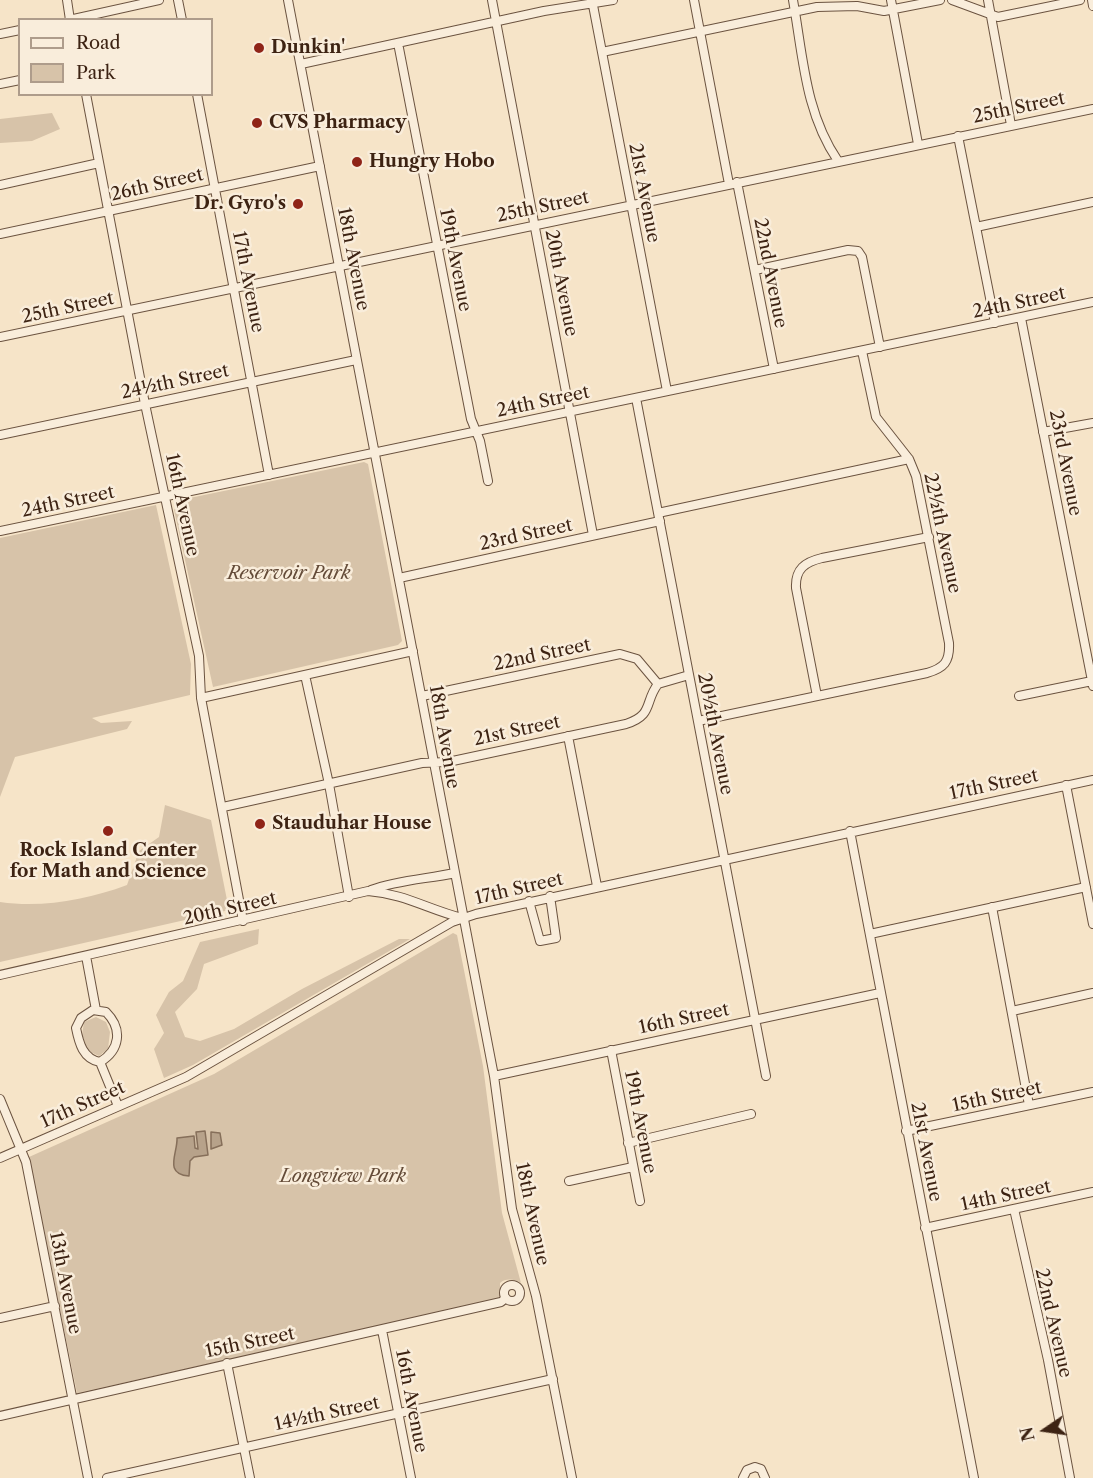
<!DOCTYPE html>
<meta charset="utf-8">
<style>
body{margin:0}
#map{position:relative;width:1093px;height:1478px;overflow:hidden;background:#f6e4c8;font-family:"Libre Caslon Text",serif}
canvas{display:block}
.legend{position:absolute;left:18px;top:18px;width:195px;height:78px;box-sizing:border-box;background:#f9eddb;border:2px solid #ae9c8b;margin:0;padding:8px 10px;list-style:none;font-size:18px;color:#3d2313}
.legend li{display:flex;align-items:center;gap:12px;height:30px}
.legend b{width:30px;border:2px solid #ae9c8b}
.north{position:absolute;left:1015px;top:1400px;width:60px;height:60px;-webkit-text-stroke:4px #f9eddb;paint-order:stroke;rotate:257deg;font-size:16px;font-weight:700;line-height:24px;text-align:center;color:#3d2313}
.north::after{content:'';display:block;margin:auto;width:21px;height:27px;background:#3d2313;clip-path:polygon(50% 0,100% 100%,50% 72%,0 100%)}
</style>
<div id="map">
<canvas width="1093" height="1478"></canvas>
<ul class="legend">
<li><b style="height:8px;background:#f9eddb"></b>Road</li>
<li><b style="height:16px;background:#d7c3a9"></b>Park</li>
</ul>
<div class="north">N</div>
</div>
<script>
const ctx = document.querySelector('canvas').getContext('2d');
ctx.lineJoin = 'round';
function fill(path, color) { ctx.fillStyle = color; ctx.fill(path, 'evenodd'); }
function strokePath(path, color, width, dash) { ctx.strokeStyle = color; ctx.lineWidth = width; ctx.lineCap = dash ? 'butt' : 'round'; ctx.setLineDash(dash || []); ctx.stroke(path); }
function label(font, color, halo, rows, align = 'center') {
  ctx.font = font + ' "Libre Caslon Text",serif'; ctx.lineWidth = 5; ctx.setLineDash([]); ctx.textBaseline = 'middle'; ctx.strokeStyle = halo; ctx.fillStyle = color; for (const [text, x, y, turn = 0] of rows) {
    ctx.save(); ctx.translate(x, y); ctx.rotate((+turn || 0) * Math.PI / 180); ctx.textAlign = isNaN(turn) ? turn : align; if (halo) ctx.strokeText(text, 0, 0); ctx.fillText(text, 0, 0); ctx.restore();
  }
}
fill(new Path2D(`
 M 52,113 L 60,129 L 32,141 L 0,143 L 0,119 Z
 M 364,462 L 368,464 L 402,641 L 398,645 L 213,687 L 174,510 L 180,500 Z
 M 156,505 L 191,664 L 190,695 L 92,718 L 101,723 L 132,721 L 127,729 L 15,757 L 0,797 L 0,538 Z
 M 165,805 L 211,820 L 229,910 L 0,962 L 0,902 C 42,908 87,900 127,885 L 139,851 L 159,837 Z
 M 259,929 L 258,944 L 204,964 L 197,989 L 175,1012 L 185,1037 L 200,1041 L 234,1029 L 302,989 L 399,939 L 410,939 L 193,1065 L 164,1078 L 154,1049 L 164,1033 L 156,1015 L 169,992 L 183,981 L 200,942 Z
 M 453,933 L 457,935 L 483,1066 L 502,1213 L 521,1283 C 514,1279 506,1278 500,1283 L 500,1296 L 496,1300 L 77,1393 L 29,1157 L 214,1074 Z
 M 96,1017 L 106,1022 L 110,1032 L 108,1049 L 99,1056 L 88,1051 L 82,1035 L 84,1022 Z`), '#d7c3a9');
const water = new Path2D(`
 M 205,1131 L 208,1155 L 194,1157 L 190,1161 L 189,1176 C 163,1174 178,1153 177,1138 L 194,1136 L 195,1148 L 198,1149 L 196,1132 Z
 M 211,1132 L 220,1133 L 222,1145 L 211,1149 Z`);
fill(water, '#b7a28a');
strokePath(water, '#866f5a', 1.5);
const minor = new Path2D(`
 M 67,0 L 70,20
 M 178,0 L 182,20
 M 288,0 L 494,1076 L 512,1209 L 536,1296 L 572,1478
 M 492,0 L 593,535
 M 592,0 L 667,391
 M 694,0 L 729,184
 M 793,0 C 803,56 805,113 838,161
 M 891,0 L 918,144
 M 952,0 L 998,17 L 1080,0
 M 988,0 L 1011,125
 M 1092,0 L 1093,6
 M 69,20 L 159,0
 M 0,34 L 20,30
 M 398,43 L 471,419 L 480,441 L 488,481
 M 602,52 L 817,7 L 857,6 L 884,11 L 940,0
 M 301,64 L 544,11 L 613,0
 M 0,84 L 20,80
 M 86,94 L 145,404 L 199,656 L 201,698 L 243,921
 M 197,94 L 269,475
 M 958,136 L 995,323
 M 737,182 L 774,369
 M 0,185 L 99,163
 M 976,227 L 1093,202
 M 0,234 L 320,166
 M 755,270 L 848,250 L 858,251 L 862,257 L 880,347
 M 1021,318 L 1093,686
 M 0,337 L 1093,109
 M 636,398 L 766,1076
 M 1043,432 L 1093,423
 M 0,435 L 356,360
 M 658,513 L 909,459
 M 0,531 L 1093,302
 M 399,578 L 660,521
 M 305,675 L 329,784 L 349,897
 M 422,696 L 620,654 L 637,659 L 658,684
 M 817,696 L 796,588 C 795,569 805,562 822,558 L 929,537
 M 1019,696 L 1092,681
 M 201,698 L 413,651
 M 698,721 L 927,673 C 944,668 950,662 949,643 L 916,476 L 909,459 L 876,417 L 862,351
 M 568,736 L 597,886
 M 1066,785 L 1093,924
 M 223,807 L 422,763 L 448,762 L 626,724 C 654,715 644,702 658,684 L 689,675
 M 850,831 L 974,1478
 M 371,890 C 398,880 427,879 455,873
 M 529,901 L 540,941 L 556,938 L 550,896
 M 992,907 L 1029,1105
 M 870,934 L 1086,887
 M 86,956 L 96,1010
 M 0,975 L 368,891 C 405,894 427,909 462,918
 M 93,1010 L 106,1012 C 123,1029 120,1050 100,1062 C 83,1059 79,1043 76,1028 L 81,1018 Z
 M 1012,1011 L 1093,993
 M 611,1050 L 640,1201
 M 100,1062 L 118,1106
 M 494,1076 L 880,993
 M 0,1099 L 26,1162 L 88,1478
 M 906,1131 L 1093,1092
 M 628,1143 L 751,1114
 M 0,1158 L 186,1077 L 452,922 L 476,914 L 1093,780
 M 569,1181 L 633,1167
 M 1014,1209 L 1048,1360 L 1070,1478
 M 925,1228 L 1093,1192
 M504 1293a8 8 0 1 1 16 0a8 8 0 1 1-16 0Z
 M 0,1318 L 55,1306
 M 382,1330 L 411,1478
 M 227,1363 L 250,1478
 M 0,1416 L 501,1302 L 506,1298
 M 107,1478 L 553,1379
 M 743,1478 L 747,1470 L 755,1467 L 761,1469 L 765,1478`);
strokePath(minor, '#6b5340', 10);
strokePath(minor, '#f9eddb', 8);
for (const [x, y, r, color] of [
 [259,48,6,"#8f2418"],
 [257,123,6,"#8f2418"],
 [357,162,6,"#8f2418"],
 [298,204,6,"#8f2418"],
 [260,824,6,"#8f2418"],
 [108,831,6,"#8f2418"]
]) { const dot = new Path2D(); dot.arc(x, y, r, 0, 2 * Math.PI); ctx.fillStyle = color; ctx.fill(dot); strokePath(dot, '#f9eddb', 2); }
label('bold 18px', '#3d2313', '#f9eddb', [
 ["Dunkin'",271,48],
 ["CVS Pharmacy",269,123],
 ["Hungry Hobo",369,162],
 ["Dr. Gyro's",286,204,"right"],
 ["Stauduhar House",272,824],
 ["Rock Island Center",108,851,"center"],
 ["for Math and Science",108,872,"center"]
], 'left');
label('18px', '#3d2313', '#f9eddb', [
 ["25th Street",1019,108,-12],
 ["26th Street",157,185,-13],
 ["21st Avenue",644,193,79],
 ["25th Street",543,207,-12],
 ["18th Avenue",353,259,79],
 ["19th Avenue",455,260,79],
 ["22nd Avenue",770,273,79],
 ["17th Avenue",248,282,79],
 ["20th Avenue",561,283,79],
 ["24th Street",1019,303,-12],
 ["25th Street",68,308,-12],
 ["24½th Street",175,382,-12],
 ["24th Street",543,402,-12],
 ["23rd Avenue",1065,463,79],
 ["24th Street",68,502,-12],
 ["16th Avenue",182,505,78],
 ["22½th Avenue",942,533,78],
 ["23rd Street",526,535,-12],
 ["22nd Street",542,655,-12],
 ["21st Street",517,731,-12],
 ["20½th Avenue",715,734,79],
 ["18th Avenue",444,737,80],
 ["17th Street",994,785,-12],
 ["17th Street",519,889,-13],
 ["20th Street",230,909,-13],
 ["16th Street",684,1019,-12],
 ["15th Street",997,1097,-12],
 ["17th Street",83,1105,-24],
 ["19th Avenue",640,1122,79],
 ["21st Avenue",926,1152,79],
 ["14th Street",1006,1196,-12],
 ["18th Avenue",532,1214,78],
 ["13th Avenue",65,1283,79],
 ["22nd Avenue",1053,1323,77],
 ["15th Street",250,1343,-12],
 ["16th Avenue",411,1401,79],
 ["14½th Street",327,1414,-12]
]);
label('italic 18px', '#644b38', '#f9eddb', [
 ["Reservoir Park",289,574],
 ["Longview Park",343,1177]
]);
</script>
